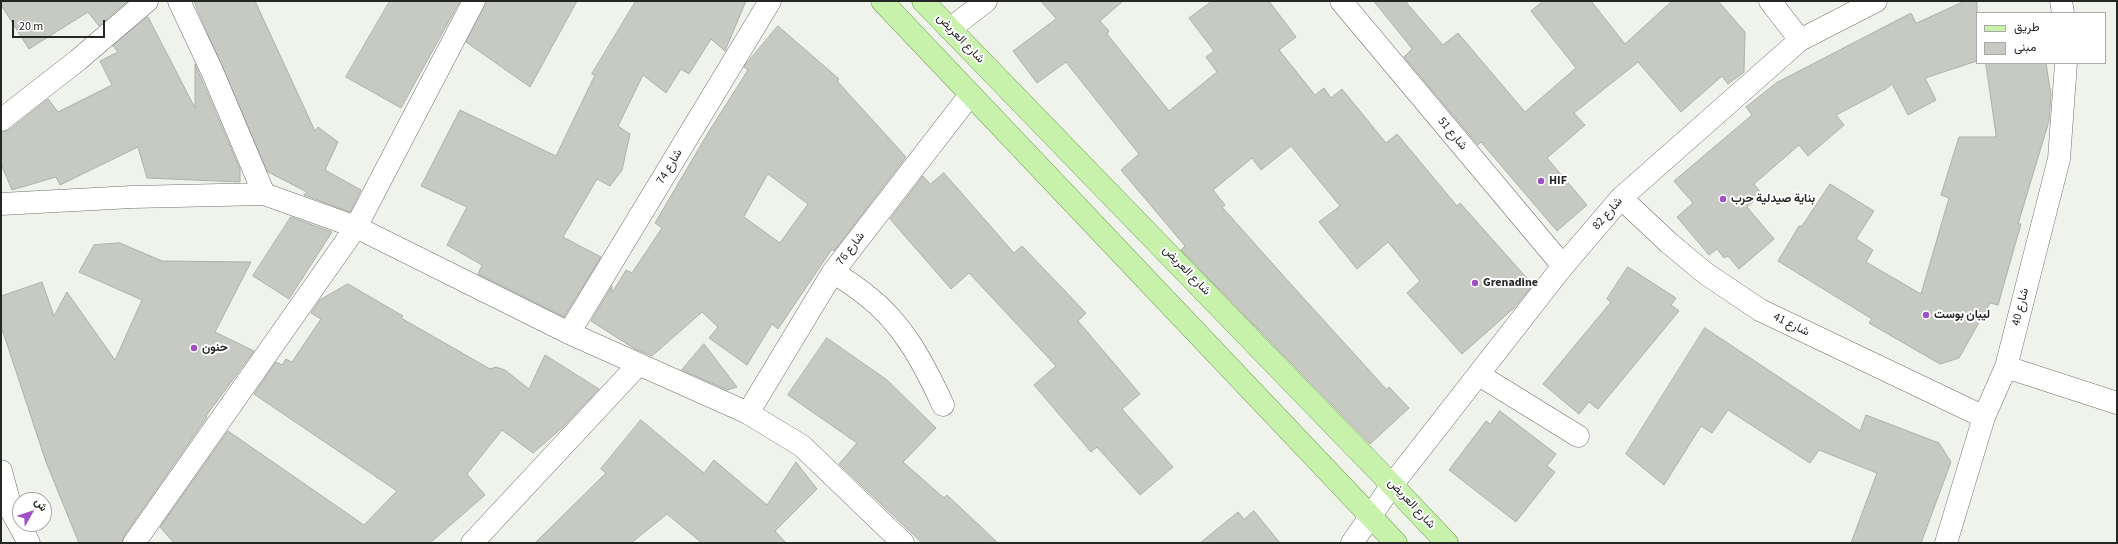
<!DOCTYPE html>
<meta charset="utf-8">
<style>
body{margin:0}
#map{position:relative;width:2118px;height:544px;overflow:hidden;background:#eff3ec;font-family:"Source Sans 3",Vazirmatn,sans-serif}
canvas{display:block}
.frame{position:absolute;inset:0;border:2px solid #252725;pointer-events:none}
.legend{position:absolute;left:1976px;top:12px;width:130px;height:52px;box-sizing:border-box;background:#fff;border:1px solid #a8a9a8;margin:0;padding:5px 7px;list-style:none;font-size:12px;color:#252725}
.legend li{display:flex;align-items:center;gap:8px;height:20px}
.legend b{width:20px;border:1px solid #a8a9a8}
.north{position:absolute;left:12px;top:492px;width:40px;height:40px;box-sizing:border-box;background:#fff;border:1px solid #a8a9a8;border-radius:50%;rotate:51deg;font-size:11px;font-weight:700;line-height:16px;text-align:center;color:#252725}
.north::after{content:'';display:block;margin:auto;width:14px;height:18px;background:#9f51c3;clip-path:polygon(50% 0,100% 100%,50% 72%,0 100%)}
.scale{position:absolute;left:12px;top:20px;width:93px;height:18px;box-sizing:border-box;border:2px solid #252725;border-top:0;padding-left:5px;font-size:12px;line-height:14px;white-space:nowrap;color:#252725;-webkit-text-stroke:3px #fff;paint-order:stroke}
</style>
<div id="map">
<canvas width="2118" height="544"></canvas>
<div class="frame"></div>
<ul class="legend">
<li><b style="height:5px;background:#c8f1ab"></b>طريق</li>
<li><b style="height:11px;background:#c6cac3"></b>مبنى</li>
</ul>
<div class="north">ش</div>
<div class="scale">20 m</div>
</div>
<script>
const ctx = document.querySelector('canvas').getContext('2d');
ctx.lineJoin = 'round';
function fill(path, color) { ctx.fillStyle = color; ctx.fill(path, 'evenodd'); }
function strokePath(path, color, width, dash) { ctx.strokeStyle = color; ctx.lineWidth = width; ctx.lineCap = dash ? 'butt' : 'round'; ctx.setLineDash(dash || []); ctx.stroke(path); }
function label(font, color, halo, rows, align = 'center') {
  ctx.font = font + ' "Source Sans 3",Vazirmatn,sans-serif'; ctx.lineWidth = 4; ctx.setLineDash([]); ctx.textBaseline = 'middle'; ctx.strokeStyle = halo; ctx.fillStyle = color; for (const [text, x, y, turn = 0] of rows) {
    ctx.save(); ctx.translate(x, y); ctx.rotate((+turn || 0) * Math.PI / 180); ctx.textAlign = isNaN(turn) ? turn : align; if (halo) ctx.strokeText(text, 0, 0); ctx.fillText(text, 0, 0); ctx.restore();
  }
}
const building = new Path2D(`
 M 1,1 L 128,1 L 99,26 L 88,12 L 29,49 L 1,5 Z
 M 194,1 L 255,1 L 315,131 L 318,127 L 338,142 L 325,170 L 361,190 L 350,212 L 304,195 L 307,192 L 268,172 Z
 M 390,1 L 460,1 L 401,108 L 346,77 Z
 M 486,1 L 577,1 L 530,87 L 466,42 Z
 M 636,1 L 746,1 L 725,51 L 711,39 L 689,74 L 681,69 L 666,93 L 643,75 L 618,126 L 630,134 L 622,170 L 610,186 L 597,179 L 563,237 L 601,257 L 564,317 L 478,274 L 482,265 L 447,245 L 467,207 L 421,186 L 460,110 L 556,156 L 595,75 L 592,74 Z
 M 1041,1 L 1123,1 L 1100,21 L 1109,31 L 1107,34 L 1169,111 L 1217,72 L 1206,57 L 1214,51 L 1189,18 L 1212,1 L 1269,1 L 1296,37 L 1279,50 L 1315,95 L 1324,88 L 1331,98 L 1342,89 L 1386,143 L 1397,134 L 1457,206 L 1460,203 L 1533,285 L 1514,308 L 1462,354 L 1407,293 L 1420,281 L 1388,242 L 1357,269 L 1319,222 L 1340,206 L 1291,146 L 1261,170 L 1252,158 L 1213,190 L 1225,205 L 1222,207 L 1288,281 L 1387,390 L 1389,387 L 1409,408 L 1370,444 L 1181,250 L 1185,246 L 1121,170 L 1139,154 L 1066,62 L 1037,83 L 1013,51 L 1056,19 Z
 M 1374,1 L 1405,1 L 1443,45 L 1458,33 L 1525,112 L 1576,68 L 1531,11 L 1543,1 L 1591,1 L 1625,44 L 1672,1 L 1718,1 L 1745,32 L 1744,72 L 1728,84 L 1722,76 L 1681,112 L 1638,62 L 1574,113 L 1585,125 L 1547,158 L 1587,205 L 1557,231 L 1481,142 L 1478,145 L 1404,57 L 1412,49 Z
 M 1965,1 L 1977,1 L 1977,61 L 1925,78 L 1936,100 L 1908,115 L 1892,84 L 1886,89 L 1836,115 L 1844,125 L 1808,156 L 1799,145 L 1754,184 L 1762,194 L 1747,207 L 1774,239 L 1739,269 L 1728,256 L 1724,258 L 1717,249 L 1709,255 L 1677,217 L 1693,203 L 1674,181 L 1752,115 L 1746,107 L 1776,83 L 1911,13 L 1916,23 Z
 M 148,17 L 195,108 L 195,64 L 240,169 L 240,182 L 147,178 L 138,147 L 60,185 L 56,177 L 12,190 L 1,164 L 1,132 L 9,130 L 48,99 L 58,112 L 112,85 L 100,61 L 118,52 L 113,46 Z
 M 778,26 L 839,79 L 837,81 L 906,157 L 834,251 L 832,249 L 778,329 L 772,324 L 747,365 L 709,338 L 718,327 L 702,312 L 652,356 L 635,349 L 591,321 L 612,286 L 612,293 L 626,270 L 632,273 L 662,228 L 655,223 L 708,133 L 748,70 L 744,67 ZM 768,174 L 808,204 L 780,243 L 744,217 Z
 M 1986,63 L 2046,63 L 2051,95 L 2049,121 L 2018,224 L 2021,224 L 1998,305 L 1990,303 L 1959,358 L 1940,364 L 1869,323 L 1872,319 L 1778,261 L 1799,226 L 1802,226 L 1830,184 L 1874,211 L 1856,239 L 1873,250 L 1866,262 L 1921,294 L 1949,198 L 1941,195 L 1959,137 L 1996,137 Z
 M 944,173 L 1014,253 L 1022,246 L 1086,313 L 1078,321 L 1140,394 L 1122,409 L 1173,467 L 1140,495 L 1097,447 L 1091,452 L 1034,385 L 1056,366 L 969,273 L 951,289 L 890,219 L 923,176 L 930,184 Z
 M 291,217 L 332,232 L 289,299 L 253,276 Z
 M 120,243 L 162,261 L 251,262 L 215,332 L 254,351 L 206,416 L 207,417 L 124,536 L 122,543 L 79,543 L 46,462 L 1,326 L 1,296 L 42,282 L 54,316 L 67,292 L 115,360 L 142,300 L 79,272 L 94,245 Z
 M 1628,267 L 1676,298 L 1671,305 L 1679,311 L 1598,409 L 1589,402 L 1579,414 L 1543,384 L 1611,302 L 1607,299 Z
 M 348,284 L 403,316 L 401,318 L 490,369 L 496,367 L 505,370 L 529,389 L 545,355 L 599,389 L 563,427 L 533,453 L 502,430 L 467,474 L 485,495 L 430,543 L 174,543 L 160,527 L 228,431 L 364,525 L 397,491 L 254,394 L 276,362 L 282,365 L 286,359 L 292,362 L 321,319 L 311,313 L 320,300 Z
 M 1705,328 L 1860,431 L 1866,415 L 1939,443 L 1951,462 L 1921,543 L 1851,543 L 1877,473 L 1819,450 L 1810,463 L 1728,410 L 1712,433 L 1701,426 L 1664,485 L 1626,454 Z
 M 827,338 L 887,380 L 936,428 L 903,462 L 944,498 L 947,495 L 998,543 L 922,543 L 839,464 L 857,443 L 788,395 Z
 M 704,344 L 737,387 L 727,390 L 682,370 Z
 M 1500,411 L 1556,454 L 1547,466 L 1555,472 L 1516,522 L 1449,470 L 1486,421 L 1490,424 Z
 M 641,420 L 704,473 L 714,460 L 767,505 L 796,462 L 817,489 L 775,531 L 786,543 L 702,543 L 667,514 L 631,543 L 535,543 L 606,473 L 601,469 Z
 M 1254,511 L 1280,543 L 1200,543 L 1238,512 L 1244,519 Z`);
fill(building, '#c6cac3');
strokePath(building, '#adb1aa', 1);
const minor = new Path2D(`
 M 179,1 L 212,71 L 264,194
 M 1341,1 L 1563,266
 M 1770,1 L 1800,40
 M 2061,1 L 2063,13
 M 950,29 L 986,1
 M 1,120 L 78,60 L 147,1
 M 1621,198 L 1669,243 L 1705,273 L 1760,310 L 1984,417
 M 1,204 L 132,197 L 264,194 L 356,227 L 569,333 L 748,413 L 802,446 L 903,543
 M 833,272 C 844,279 855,286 866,295 C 903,323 924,364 943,405
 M 569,333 L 770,1
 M 2006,367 L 2117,403
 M 1479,375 L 1578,436
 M 748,413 L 833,272 L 970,95
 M 1,471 L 12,512 L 29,543
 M 134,543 L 356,227 L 474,1
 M 472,543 L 638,365
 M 1352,543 L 1392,485 L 1563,266 L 1621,198 L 1800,40 L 1876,1
 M 1946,543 L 1984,417 L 2006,367 L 2059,159 L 2066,63`);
const major = new Path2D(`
 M 882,1 L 1396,543
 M 923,1 L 1392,485 L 1447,543`);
strokePath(minor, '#6d716a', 23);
strokePath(major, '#77a458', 23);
strokePath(minor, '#fff', 22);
strokePath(major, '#c8f1ab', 22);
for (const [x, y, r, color] of [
 [1541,181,4,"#9f51c3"],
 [1723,199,4,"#9f51c3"],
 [1475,283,4,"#9f51c3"],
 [1926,315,4,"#9f51c3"],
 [194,348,4,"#9f51c3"]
]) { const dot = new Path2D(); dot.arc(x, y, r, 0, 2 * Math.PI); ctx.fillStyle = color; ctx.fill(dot); strokePath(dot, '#fff', 1.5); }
label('12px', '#252725', '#fff', [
 ["شارع العريض",960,39,46],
 ["شارع 51",1452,134,50],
 ["شارع 74",670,167,-59],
 ["شارع 82",1608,214,-49],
 ["شارع 76",851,249,-52],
 ["شارع العريض",1186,271,46],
 ["شارع 40",2021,307,-76],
 ["شارع 41",1791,325,26],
 ["شارع العريض",1411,504,47]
]);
label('bold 12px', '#252725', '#fff', [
 ["HIF",1549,181],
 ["بناية صيدلية حرب",1731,199],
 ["Grenadine",1483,283],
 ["ليبان بوست",1934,315],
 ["حنون",202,348]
], 'left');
</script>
